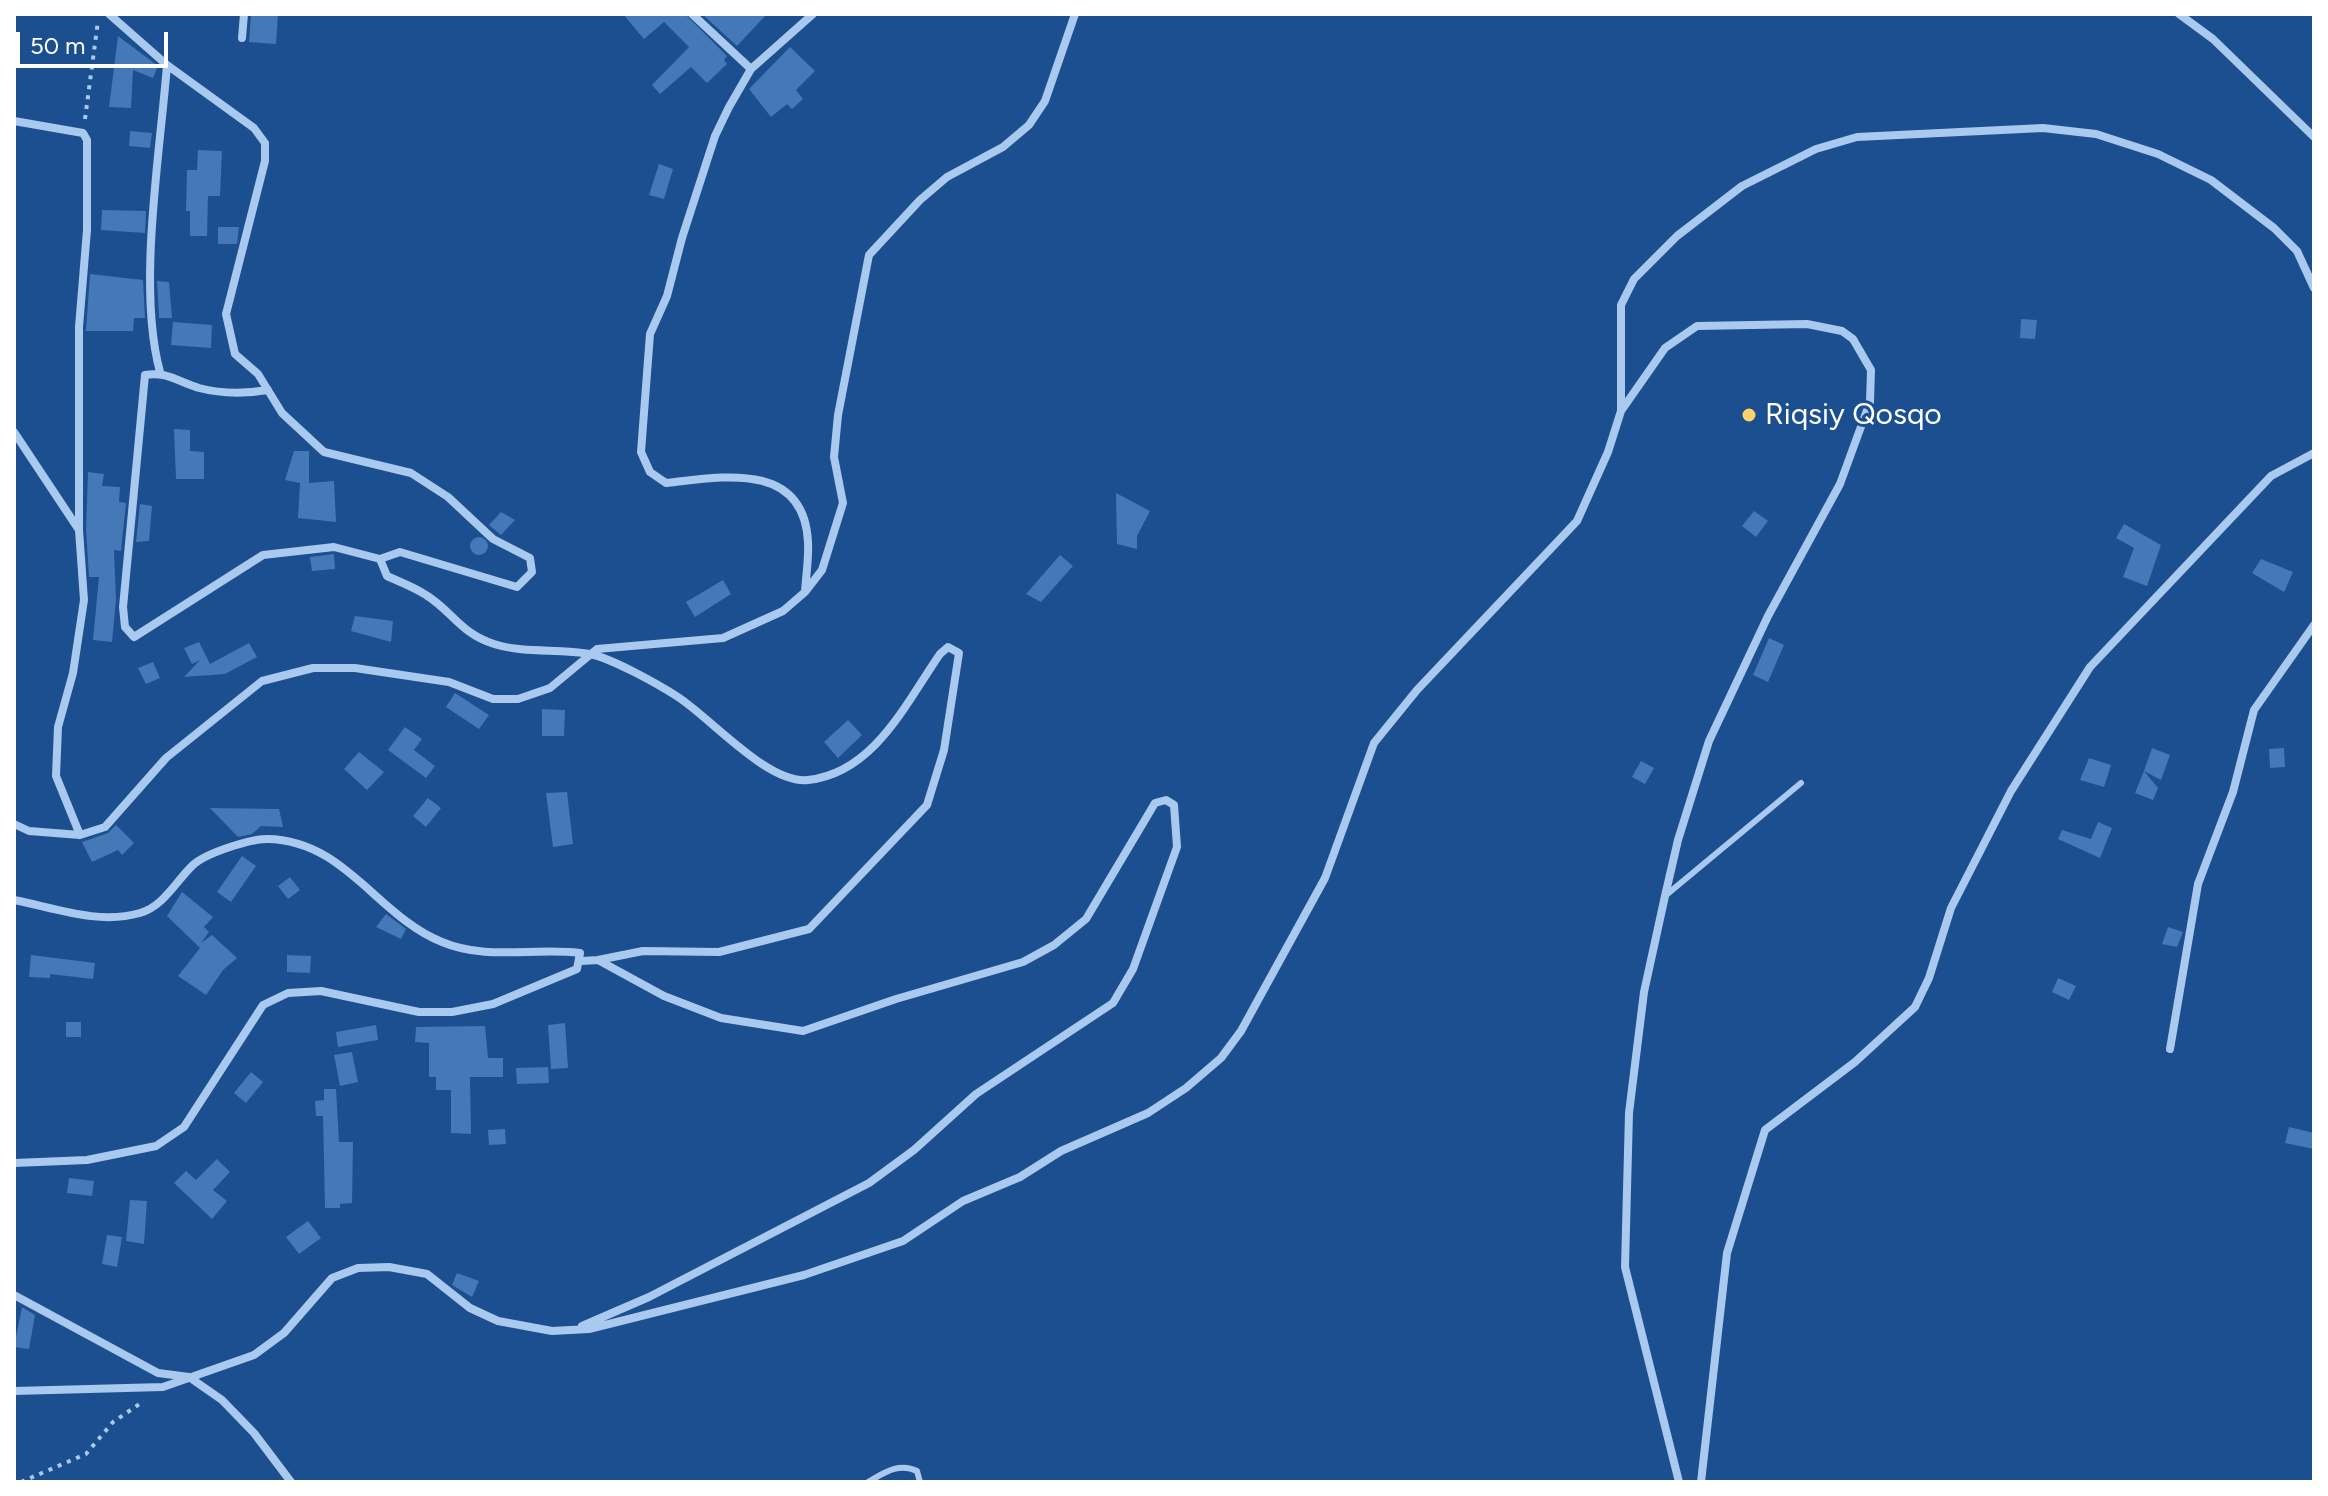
<!DOCTYPE html>
<style>
body{margin:0}
#map{position:relative;width:2328px;height:1496px;overflow:hidden;background:#1b4f8f;font-family:Figtree,sans-serif}
canvas{display:block}
.frame{position:absolute;inset:0;border:16px solid #fff;pointer-events:none}
.scale{position:absolute;left:16px;top:32px;width:152px;height:36px;box-sizing:border-box;border:4px solid #fff;border-top:0;padding-left:10px;font-size:24px;line-height:28px;white-space:nowrap;color:#fff;-webkit-text-stroke:6px #1b4f8f;paint-order:stroke}
</style>
<div id="map">
<canvas width="2328" height="1496"></canvas>
<div class="frame"></div>
<div class="scale">50 m</div>
</div>
<script>
const ctx = document.querySelector('canvas').getContext('2d');
ctx.lineJoin = 'round';
function fill(path, color) { ctx.fillStyle = color; ctx.fill(path, 'evenodd'); }
function strokePath(path, color, width, dash) { ctx.strokeStyle = color; ctx.lineWidth = width; ctx.lineCap = dash ? 'butt' : 'round'; ctx.setLineDash(dash || []); ctx.stroke(path); }
function label(font, color, halo, rows, align = 'center') {
  ctx.font = font + ' Figtree,sans-serif'; ctx.lineWidth = 6; ctx.setLineDash([]); ctx.textBaseline = 'middle'; ctx.strokeStyle = halo; ctx.fillStyle = color; for (const [text, x, y, turn = 0] of rows) {
    ctx.save(); ctx.translate(x, y); ctx.rotate((+turn || 0) * Math.PI / 180); ctx.textAlign = isNaN(turn) ? turn : align; if (halo) ctx.strokeText(text, 0, 0); ctx.fillText(text, 0, 0); ctx.restore();
  }
}
fill(new Path2D(`
 M 251,14 L 278,14 L 276,44 L 249,42 Z
 M 623,14 L 685,14 L 727,56 L 724,60 L 727,64 L 707,83 L 691,67 L 660,94 L 652,85 L 689,47 L 664,22 L 644,39 Z
 M 702,14 L 767,14 L 737,46 Z
 M 118,36 L 158,66 L 153,78 L 133,70 L 131,108 L 109,107 Z
 M 790,47 L 815,71 L 796,90 L 803,99 L 792,109 L 787,104 L 771,117 L 749,89 Z
 M 130,131 L 152,133 L 150,148 L 129,146 Z
 M 198,150 L 222,151 L 220,196 L 208,196 L 207,236 L 190,236 L 190,211 L 186,211 L 187,170 L 197,170 Z
 M 659,164 L 673,169 L 664,199 L 649,195 Z
 M 102,210 L 146,211 L 145,233 L 101,230 Z
 M 218,227 L 239,227 L 237,244 L 218,244 Z
 M 90,274 L 143,280 L 145,318 L 134,318 L 133,331 L 86,331 Z
 M 157,281 L 169,282 L 172,318 L 159,318 Z
 M 2021,319 L 2037,320 L 2035,339 L 2020,338 Z
 M 173,322 L 212,325 L 211,348 L 171,345 Z
 M 174,429 L 190,430 L 190,451 L 204,452 L 204,479 L 176,479 Z
 M 294,451 L 309,451 L 309,483 L 334,481 L 336,522 L 298,518 L 300,483 L 285,480 Z
 M 88,472 L 104,474 L 102,486 L 120,487 L 119,502 L 126,503 L 121,551 L 114,550 L 116,600 L 112,642 L 93,640 L 99,577 L 89,577 L 86,530 Z
 M 1116,493 L 1150,511 L 1137,536 L 1137,549 L 1117,544 Z
 M 140,504 L 152,506 L 149,541 L 136,542 Z
 M 1754,511 L 1768,521 L 1756,537 L 1742,526 Z
 M 501,512 L 515,520 L 501,535 L 489,525 Z
 M 2124,524 L 2161,545 L 2147,586 L 2123,577 L 2134,548 L 2116,538 Z
 M470 546a9 9 0 1 1 18 0a9 9 0 1 1-18 0Z
 M 334,554 L 335,569 L 312,571 L 310,557 Z
 M 1060,555 L 1073,566 L 1041,602 L 1026,594 Z
 M 2261,559 L 2293,572 L 2284,592 L 2252,573 Z
 M 723,580 L 731,594 L 695,617 L 686,602 Z
 M 355,616 L 393,621 L 391,642 L 351,631 Z
 M 1769,638 L 1784,645 L 1768,682 L 1753,675 Z
 M 199,642 L 210,664 L 249,643 L 257,657 L 225,674 L 184,677 L 200,660 L 192,664 L 184,648 Z
 M 153,662 L 160,678 L 146,684 L 138,668 Z
 M 455,693 L 489,715 L 479,729 L 446,707 Z
 M 542,709 L 565,710 L 564,736 L 542,736 Z
 M 848,720 L 862,735 L 838,758 L 824,742 Z
 M 405,727 L 422,739 L 414,750 L 435,766 L 426,778 L 388,750 Z
 M 2152,748 L 2170,755 L 2161,780 L 2144,771 Z
 M 2284,748 L 2285,767 L 2270,768 L 2269,749 Z
 M 359,752 L 384,772 L 367,790 L 344,769 Z
 M 2089,758 L 2111,765 L 2104,787 L 2080,780 Z
 M 1641,761 L 1654,768 L 1645,784 L 1632,777 Z
 M 2144,771 L 2158,788 L 2153,800 L 2135,793 Z
 M 567,792 L 573,844 L 553,847 L 546,793 Z
 M 428,798 L 441,808 L 426,827 L 413,816 Z
 M 210,808 L 279,809 L 283,827 L 261,826 L 252,834 L 238,837 Z
 M 2098,822 L 2112,828 L 2100,858 L 2058,839 L 2062,830 L 2091,839 Z
 M 116,825 L 134,843 L 122,855 L 118,850 L 92,862 L 82,842 L 108,833 Z
 M 242,856 L 256,866 L 231,902 L 217,892 Z
 M 290,877 L 300,890 L 288,899 L 278,886 Z
 M 182,892 L 213,917 L 204,927 L 209,932 L 201,943 L 212,935 L 237,958 L 223,970 L 206,995 L 178,976 L 200,948 L 167,916 Z
 M 386,914 L 406,929 L 401,939 L 376,927 Z
 M 2168,927 L 2183,932 L 2177,947 L 2162,944 Z
 M 31,955 L 95,963 L 93,979 L 50,974 L 50,978 L 29,977 Z
 M 287,955 L 311,956 L 310,973 L 287,972 Z
 M 2058,978 L 2076,986 L 2069,1000 L 2052,992 Z
 M 66,1022 L 81,1022 L 81,1037 L 66,1037 Z
 M 565,1023 L 568,1068 L 551,1069 L 548,1025 Z
 M 376,1025 L 378,1040 L 338,1047 L 336,1032 Z
 M 485,1026 L 488,1058 L 503,1058 L 503,1077 L 470,1077 L 471,1134 L 451,1133 L 451,1090 L 436,1090 L 436,1077 L 429,1077 L 429,1043 L 415,1042 L 416,1027 Z
 M 352,1052 L 358,1082 L 340,1086 L 334,1055 Z
 M 548,1067 L 549,1083 L 517,1084 L 516,1068 Z
 M 251,1072 L 263,1082 L 246,1103 L 234,1093 Z
 M 324,1089 L 336,1089 L 339,1142 L 353,1142 L 352,1203 L 340,1204 L 340,1208 L 325,1208 L 323,1116 L 316,1116 L 315,1101 L 324,1100 Z
 M 2289,1127 L 2314,1133 L 2314,1149 L 2285,1143 Z
 M 505,1129 L 506,1144 L 489,1145 L 488,1130 Z
 M 217,1159 L 230,1172 L 213,1190 L 227,1201 L 212,1219 L 174,1183 L 186,1171 L 196,1180 Z
 M 69,1178 L 94,1181 L 92,1196 L 67,1193 Z
 M 130,1200 L 147,1201 L 144,1244 L 126,1241 Z
 M 308,1221 L 321,1238 L 299,1254 L 286,1237 Z
 M 107,1235 L 122,1237 L 117,1267 L 102,1264 Z
 M 457,1273 L 479,1281 L 472,1297 L 452,1285 Z
 M 22,1307 L 35,1315 L 29,1349 L 14,1347 Z`), '#4478b7');
strokePath(new Path2D(`
 M 85,119 L 98,21
 M 21,1482 L 86,1454 L 113,1422 L 144,1401`), '#a9c9ee', 4, [4, 6]);
strokePath(new Path2D(`
 M 1665,896 L 1801,783
 M 868,1482 C 884,1473 899,1462 917,1471 L 920,1482`), '#a9c9ee', 6);
strokePath(new Path2D(`
 M 109,14 L 167,65 L 254,128 L 265,143 L 265,161 L 226,314 L 235,354 L 258,374 L 282,413 L 324,452 L 411,473 L 448,497 L 493,539 L 530,558 L 532,572 L 517,587 L 400,552 L 380,559 L 387,576 C 400,582 414,587 426,595 C 452,611 461,634 494,644 C 526,654 558,648 590,654 C 613,659 658,684 678,697 C 714,721 768,784 808,780 C 874,773 906,703 940,654 L 948,647 L 959,653 L 944,750 L 927,805 L 809,929 L 719,952 L 643,951 L 598,960
 M 692,14 L 751,69
 M 2179,14 L 2213,39 L 2314,137
 M 242,38 L 244,14
 M 14,121 L 83,133 L 87,140 L 87,230 L 79,327 L 79,530
 M 160,372 C 137,288 160,154 167,65
 M 268,390 C 244,394 222,394 199,388 C 179,382 166,371 145,375 L 123,607 L 125,627 L 134,637 L 263,555 L 334,547 L 380,559
 M 1621,410 L 1621,305 L 1634,279 L 1677,236 L 1742,186 L 1816,149 L 1857,137 L 2043,128 L 2096,134 L 2158,154 L 2211,180 L 2274,228 L 2297,251 L 2314,288
 M 14,432 L 79,530 L 84,600 L 73,673 L 58,727 L 56,776 L 80,835
 M 805,592 L 822,570 L 843,503 L 834,457 L 838,415 L 869,255 L 920,200 L 947,177 L 1003,147 L 1029,125 L 1045,101 L 1075,14
 M 14,824 L 29,831 L 80,835 L 105,827 L 166,758 L 262,681 L 313,668 L 355,668 L 449,682 L 493,699 L 518,699 L 550,688 L 597,649 L 723,638 L 783,611 L 805,592 C 806,575 809,558 808,542 C 804,460 720,477 666,483 L 650,472 L 641,452 L 650,334 L 667,296 L 682,238 L 715,136 L 729,107 L 751,69 L 813,14
 M 14,900 C 55,908 98,925 140,913 C 164,906 176,881 193,865 C 206,853 250,839 267,839 C 345,840 377,916 442,942 C 487,961 534,947 580,953 L 577,969 L 493,1004 L 452,1012 L 419,1012 L 321,991 L 288,993 L 263,1005 L 184,1127 L 156,1146 L 87,1160 L 14,1163
 M 581,961 L 598,960 L 664,996 L 721,1018 L 803,1031 L 896,999 L 1023,962 L 1054,945 L 1086,919 L 1155,803 L 1166,800 L 1174,805 L 1177,847 L 1133,969 L 1113,1003 L 976,1094 L 914,1150 L 869,1183 L 649,1297 L 582,1326
 M 2170,1049 L 2198,884 L 2233,792 L 2254,710 L 2314,625
 M 14,1295 L 158,1373 L 189,1377 L 222,1400 L 254,1433 L 291,1482
 M 14,1391 L 163,1387 L 254,1355 L 284,1333 L 332,1278 L 358,1268 L 389,1267 L 427,1274 L 470,1308 L 498,1321 L 552,1331 L 589,1329 L 804,1275 L 903,1241 L 963,1201 L 1020,1177 L 1061,1151 L 1148,1113 L 1186,1088 L 1221,1058 L 1241,1031 L 1325,878 L 1374,743 L 1417,690 L 1577,521 L 1608,452 L 1621,411 L 1665,348 L 1697,326 L 1807,324 L 1842,331 L 1853,339 L 1871,370 L 1870,402 L 1840,484 L 1768,616 L 1709,741 L 1678,840 L 1665,896 L 1644,992 L 1629,1113 L 1625,1267 L 1679,1482
 M 1701,1482 L 1727,1253 L 1765,1130 L 1855,1062 L 1915,1007 L 1929,978 L 1951,908 L 2011,791 L 2090,667 L 2271,476 L 2314,453`), '#a9c9ee', 8);
for (const [x, y, r, color] of [
 [1749,415,8,"#ffd166"]
]) { const dot = new Path2D(); dot.arc(x, y, r, 0, 2 * Math.PI); ctx.fillStyle = color; ctx.fill(dot); strokePath(dot, '#1b4f8f', 3); }
label('30px', '#fff', '#1b4f8f', [
 ["Riqsiy Qosqo",1765,415]
], 'left');
</script>
